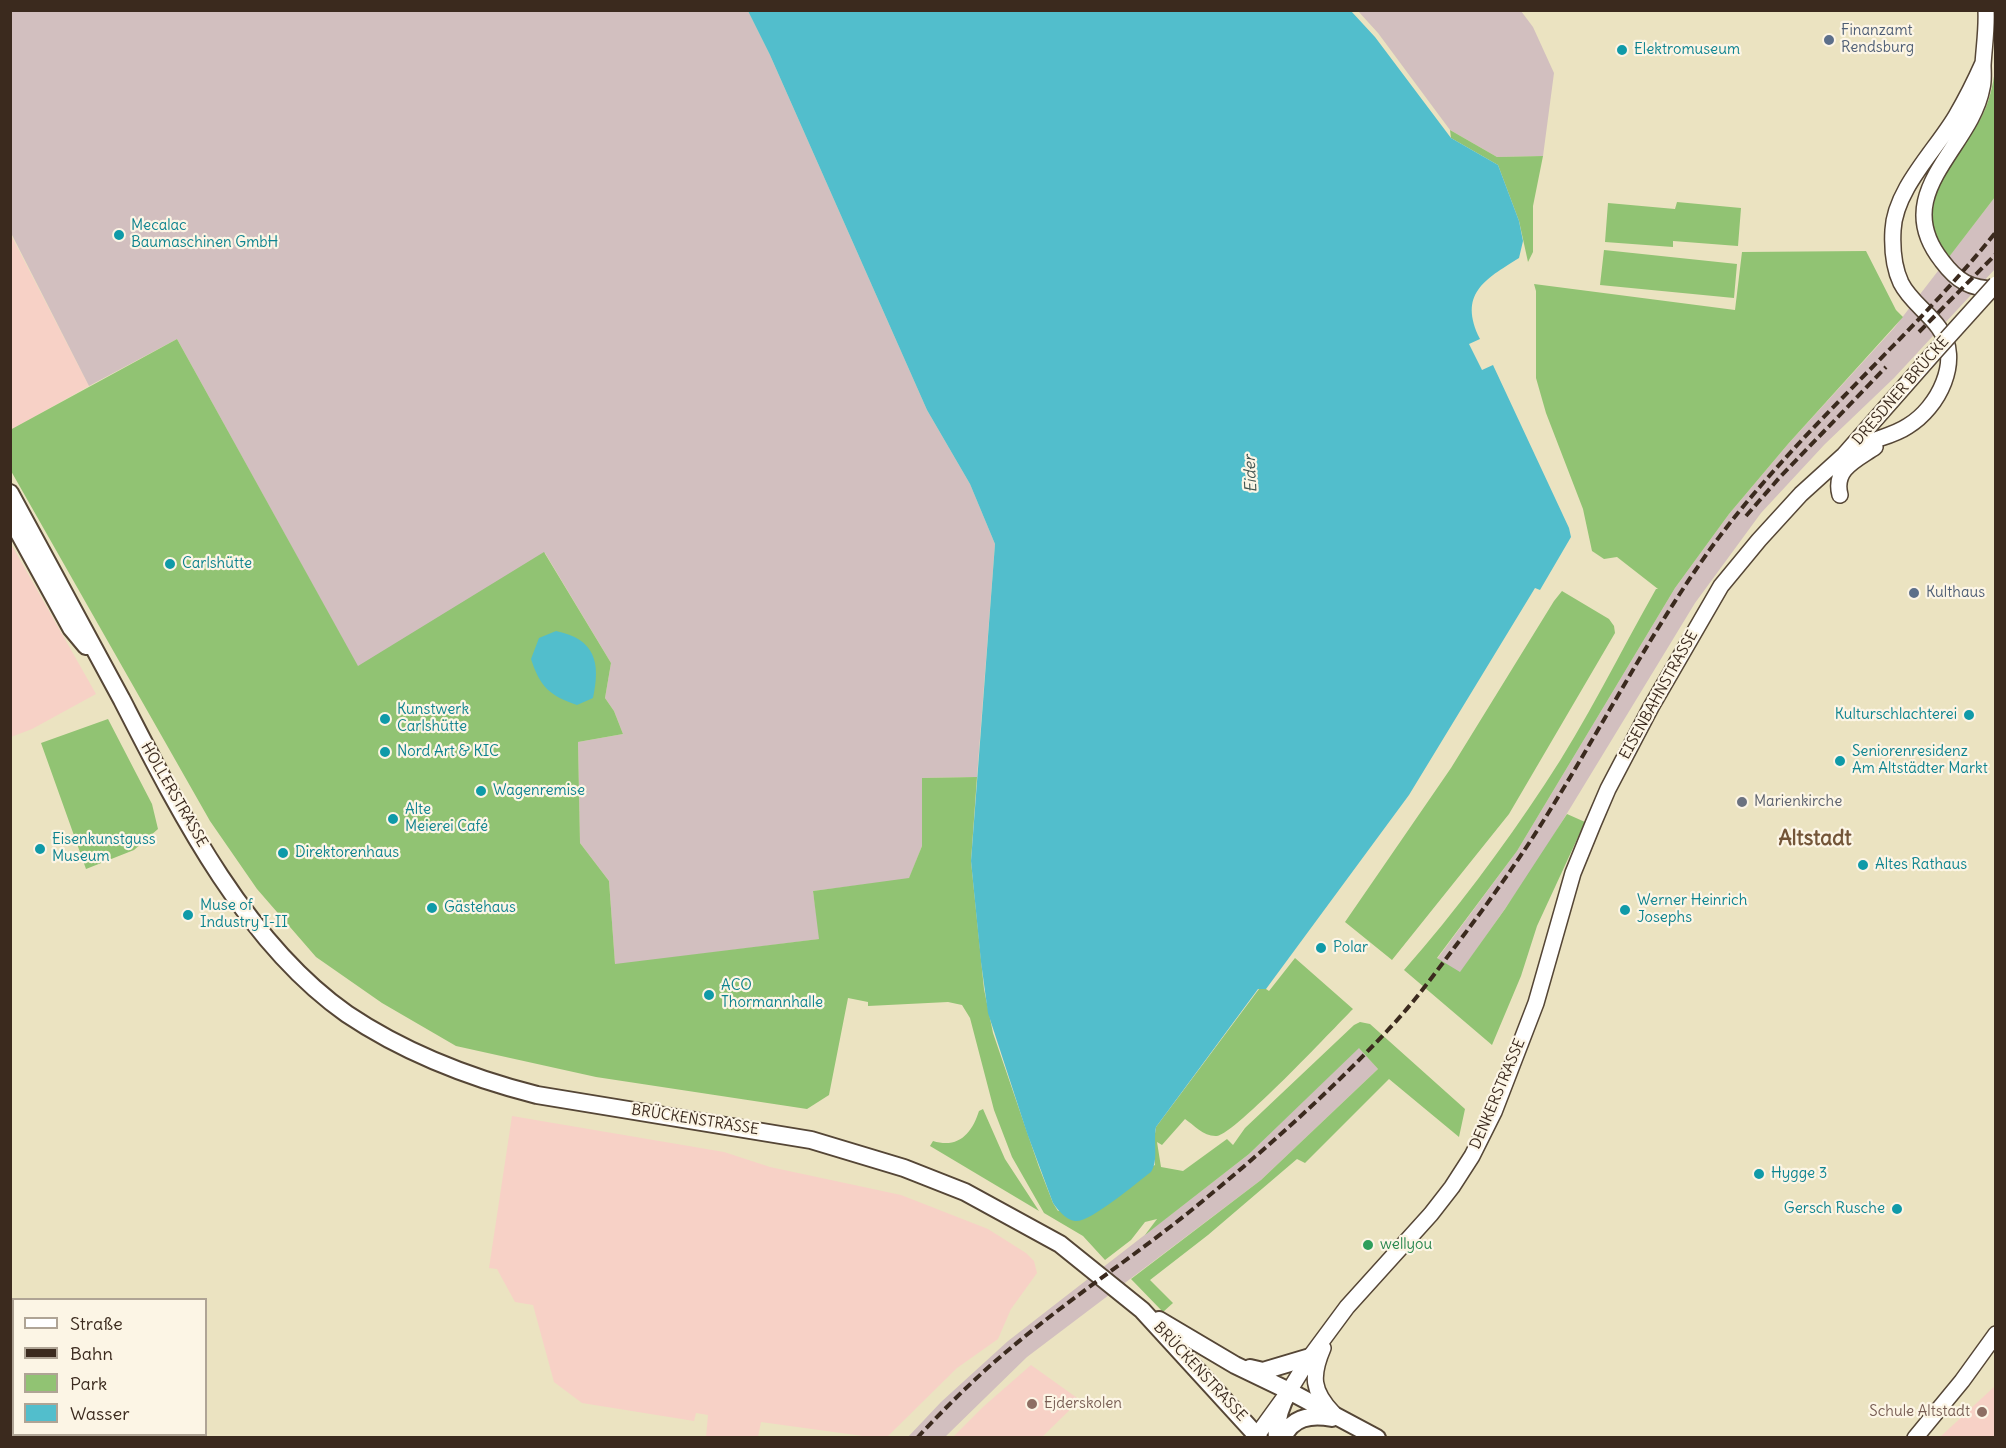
<!DOCTYPE html>
<meta charset="utf-8">
<style>
body{margin:0}
#map{position:relative;width:2006px;height:1448px;overflow:hidden;background:#ebe3c1;font-family:Delius,sans-serif}
canvas{display:block}
.frame{position:absolute;inset:0;border:12px solid #3b2a1e;pointer-events:none}
.legend{position:absolute;left:12px;top:1298px;width:195px;height:138px;box-sizing:border-box;background:#fcf5e5;border:2px solid #afa495;margin:0;padding:8px 10px;list-style:none;font-size:18px;color:#3b2a1e}
.legend li{display:flex;align-items:center;gap:12px;height:30px}
.legend b{width:30px;border:2px solid #afa495}
</style>
<div id="map">
<canvas width="2006" height="1448"></canvas>
<div class="frame"></div>
<ul class="legend">
<li><b style="height:8px;background:#fff"></b>Straße</li>
<li><b style="height:8px;background:#3b2a1e"></b>Bahn</li>
<li><b style="height:16px;background:#91c373"></b>Park</li>
<li><b style="height:16px;background:#52becc"></b>Wasser</li>
</ul>
</div>
<script>
const ctx = document.querySelector('canvas').getContext('2d');
ctx.lineJoin = 'round';
function fill(path, color) { ctx.fillStyle = color; ctx.fill(path, 'evenodd'); }
function strokePath(path, color, width, dash) { ctx.strokeStyle = color; ctx.lineWidth = width; ctx.lineCap = dash ? 'butt' : 'round'; ctx.setLineDash(dash || []); ctx.stroke(path); }
function label(font, color, halo, rows, align = 'center') {
  ctx.font = font + ' Delius,sans-serif'; ctx.lineWidth = 4.5; ctx.setLineDash([]); ctx.textBaseline = 'middle'; ctx.strokeStyle = halo; ctx.fillStyle = color; for (const [text, x, y, turn = 0] of rows) {
    ctx.save(); ctx.translate(x, y); ctx.rotate((+turn || 0) * Math.PI / 180); ctx.textAlign = isNaN(turn) ? turn : align; if (halo) ctx.strokeText(text, 0, 0); ctx.fillText(text, 0, 0); ctx.restore();
  }
}
fill(new Path2D(`
 M 10,233 L 89,386 L 11,430 L 10,430 Z
 M 10,542 L 96,694 L 32,729 L 11,737 Z
 M 512,1116 L 724,1152 L 770,1167 L 901,1195 L 988,1229 L 1026,1253 L 1034,1261 L 1037,1273 L 1011,1309 L 998,1339 L 957,1368 L 887,1437 L 870,1437 L 761,1422 L 758,1437 L 706,1437 L 708,1415 L 696,1413 L 694,1421 L 582,1403 L 554,1382 L 533,1305 L 515,1302 L 497,1269 L 489,1268 Z
 M 1031,1365 L 1080,1400 L 1042,1437 L 953,1437 L 983,1407 Z
 M 1995,1386 L 1995,1437 L 1940,1437 Z`), '#f7d1c6');
fill(new Path2D(`
 M 11,11 L 748,11 L 770,55 L 927,410 L 970,484 L 995,544 L 977,777 L 922,778 L 922,846 L 909,879 L 813,891 L 820,939 L 615,965 L 609,881 L 580,843 L 578,742 L 623,734 L 614,711 L 605,698 L 611,663 L 545,553 L 358,667 L 177,339 L 89,386 L 11,233 Z
 M 1358,11 L 1521,11 L 1533,27 L 1554,73 L 1543,156 L 1497,157 L 1450,130 L 1378,33 Z
 M 1995,197 L 1995,269 L 1894,378 L 1825,444 L 1761,513 L 1695,603 L 1535,866 L 1460,973 L 1437,959 L 1517,851 L 1675,588 L 1729,514 L 1788,444 L 1894,328 Z
 M 1359,1047 L 1378,1069 L 1261,1180 L 1027,1357 L 945,1437 L 907,1438 L 941,1402 L 1008,1341 L 1249,1154 Z`), '#d2bfbf');
fill(new Path2D(`
 M 1995,69 L 1995,197 L 1949,257 C 1937,248 1932,236 1932,221 C 1933,177 1961,154 1981,118 C 1989,103 1993,86 1995,69 Z
 M 1450,130 L 1497,157 L 1543,156 L 1533,206 L 1533,252 L 1528,262 L 1519,221 L 1498,165 L 1451,138 Z
 M 1677,202 L 1741,208 L 1738,246 L 1673,241 L 1673,247 L 1605,242 L 1608,203 L 1675,209 Z
 M 1604,250 L 1737,264 L 1734,298 L 1600,285 Z
 M 1866,251 L 1896,310 L 1903,317 L 1788,444 L 1729,514 L 1675,588 L 1517,851 L 1437,958 L 1460,972 L 1505,909 L 1567,814 L 1585,822 L 1537,926 L 1521,976 L 1492,1045 L 1404,970 C 1456,911 1502,849 1545,784 C 1587,721 1619,654 1656,589 L 1658,589 L 1617,557 L 1604,559 L 1592,551 L 1583,509 L 1546,413 L 1536,378 L 1536,291 L 1534,284 L 1735,310 L 1742,252 Z
 M 177,339 L 358,666 L 544,552 L 611,663 L 605,698 L 614,711 L 623,734 L 578,742 L 580,843 L 609,881 L 615,964 L 819,939 L 813,891 L 909,878 L 922,846 L 922,778 L 977,777 L 971,861 L 984,989 L 993,1033 L 1039,1167 L 1053,1203 L 1058,1211 L 1155,1165 L 1154,1140 L 1156,1127 L 1259,989 L 1266,989 L 1269,991 L 1295,958 L 1353,1009 C 1333,1029 1236,1133 1217,1136 C 1204,1137 1194,1125 1185,1119 L 1162,1145 L 1157,1142 L 1161,1167 L 1183,1171 L 1227,1139 L 1233,1145 L 1245,1128 L 1354,1025 L 1360,1022 L 1370,1024 L 1465,1109 L 1459,1137 L 1389,1079 L 1305,1163 L 1297,1159 L 1208,1235 L 1150,1280 L 1173,1303 L 1163,1312 L 1131,1279 L 1261,1180 L 1378,1069 L 1359,1048 L 1249,1154 L 1145,1235 L 1157,1219 L 1145,1222 L 1131,1240 L 1105,1260 L 1083,1236 L 1044,1213 L 1012,1157 L 994,1110 L 970,1018 L 962,1005 L 948,1002 L 868,1006 L 868,1002 L 848,998 L 829,1095 L 807,1109 L 596,1077 L 456,1046 L 382,1003 L 316,957 L 257,889 L 210,821 L 11,471 L 10,430 Z
 M 1562,591 L 1609,619 L 1614,626 L 1615,633 L 1509,814 L 1392,960 L 1345,922 L 1451,768 L 1554,601 Z
 M 108,719 L 152,804 L 158,829 L 134,850 L 86,869 L 41,743 Z
 M 983,1109 L 1005,1159 L 1039,1211 L 930,1146 L 933,1141 C 959,1149 972,1133 979,1111 Z`), '#91c373');
fill(new Path2D(`
 M 748,11 L 1351,11 L 1375,37 L 1451,138 L 1498,165 L 1519,221 L 1523,241 L 1519,258 C 1484,280 1458,294 1480,339 L 1469,344 L 1482,370 L 1493,365 L 1569,528 L 1571,537 L 1540,590 L 1535,588 L 1409,795 L 1266,989 L 1258,989 L 1156,1127 C 1153,1142 1159,1160 1151,1172 C 1136,1183 1090,1223 1075,1221 C 1066,1220 1058,1210 1053,1203 L 1027,1133 L 988,1013 L 981,962 L 971,861 L 995,544 L 970,484 L 927,410 L 770,55 Z
 M 556,631 C 595,639 601,662 593,698 L 577,705 C 550,696 540,687 531,659 L 539,638 Z`), '#52becc');
const secondary = new Path2D(`
 M 1986,10 C 1987,29 1984,47 1983,65 C 1983,72 1984,81 1982,88 C 1971,149 1888,193 1942,261 C 1957,281 1970,289 1996,289
 M 1854,449 C 1871,439 1892,437 1908,426 C 1938,408 1963,360 1939,328 C 1928,312 1910,301 1901,283 C 1893,266 1892,248 1893,230 C 1895,189 1936,150 1956,116 C 1966,99 1975,81 1983,63
 M 1840,495 C 1833,469 1856,460 1875,447
 M 1323,1348 C 1311,1376 1312,1391 1333,1413
 M 1255,1438 L 1289,1391 L 1310,1357 L 1347,1307 L 1431,1214 L 1452,1187 L 1472,1156 L 1494,1112 L 1536,1003 L 1573,873 L 1593,824 L 1608,789 L 1651,707 L 1721,586 L 1759,540 L 1801,494 L 1844,455 L 1932,355
 M 1915,1438 L 1962,1381 L 1996,1334`);
const primary = new Path2D(`
 M 10,493 C 48,562 85,631 122,700 C 178,809 244,942 347,1014 C 405,1053 470,1078 537,1095 L 811,1140 L 904,1168 L 965,1192 L 1060,1244 L 1142,1310 L 1259,1438
 M 10,517 L 71,628 L 86,646
 M 1159,1320 L 1235,1365 L 1289,1391 L 1377,1438
 M 1250,1368 L 1263,1371 L 1310,1357
 M 1277,1438 C 1275,1420 1281,1405 1289,1391
 M 1283,1438 C 1292,1417 1311,1414 1332,1418`);
strokePath(secondary, '#554636', 18);
strokePath(primary, '#554636', 20);
strokePath(secondary, '#fff', 15);
strokePath(primary, '#fff', 16);
strokePath(new Path2D(`
 M 1919,332 L 1996,254
 M 1746,516 L 1780,477 L 1886,367
 M 917,1438 C 947,1406 978,1375 1012,1347 C 1068,1300 1130,1259 1188,1213 C 1258,1156 1326,1096 1387,1031 C 1412,1005 1433,976 1454,948 C 1489,902 1522,856 1552,807 C 1604,723 1649,636 1706,555 C 1790,437 1905,345 1996,232`), '#3b2a1e', 4, [9, 4.5]);
const secondaryBridge = new Path2D(`
 M 1932,355 L 1996,284`);
strokePath(secondaryBridge, '#554636', 18, []);
strokePath(secondaryBridge, '#fff', 15);
for (const [x, y, r, color] of [
 [1829,40,6,"#5c6f8a"],
 [1622,50,6,"#0f9aa8"],
 [119,235,6,"#0f9aa8"],
 [170,564,6,"#0f9aa8"],
 [1914,593,6,"#5c6f8a"],
 [1969,715,6,"#0f9aa8"],
 [385,719,6,"#0f9aa8"],
 [385,752,6,"#0f9aa8"],
 [1840,761,6,"#0f9aa8"],
 [481,791,6,"#0f9aa8"],
 [1742,802,6,"#6b7280"],
 [393,819,6,"#0f9aa8"],
 [40,849,6,"#0f9aa8"],
 [283,853,6,"#0f9aa8"],
 [1863,865,6,"#0f9aa8"],
 [432,908,6,"#0f9aa8"],
 [1625,910,6,"#0f9aa8"],
 [188,915,6,"#0f9aa8"],
 [1321,948,6,"#0f9aa8"],
 [709,995,6,"#0f9aa8"],
 [1759,1174,6,"#0f9aa8"],
 [1897,1209,6,"#0f9aa8"],
 [1368,1245,6,"#2e9e5b"],
 [1032,1404,6,"#8d6e63"],
 [1982,1412,6,"#8d6e63"]
]) { const dot = new Path2D(); dot.arc(x, y, r, 0, 2 * Math.PI); ctx.fillStyle = color; ctx.fill(dot); strokePath(dot, '#fcf5e5', 2); }
label('15px', '#4e5e75', '#fcf5e5', [
 ["Finanzamt",1841,31],
 ["Rendsburg",1841,48],
 ["Kulthaus",1926,593]
], 'left');
label('15px', '#0d838f', '#fcf5e5', [
 ["Elektromuseum",1634,50],
 ["Mecalac",131,226],
 ["Baumaschinen GmbH",131,243],
 ["Carlshütte",182,564],
 ["Kunstwerk",397,710],
 ["Carlshütte",397,727],
 ["Kulturschlachterei",1957,715,"right"],
 ["Nord Art & KIC",397,752],
 ["Seniorenresidenz",1852,752],
 ["Am Altstädter Markt",1852,769],
 ["Wagenremise",493,791],
 ["Alte",405,810],
 ["Meierei Café",405,827],
 ["Eisenkunstguss",52,840],
 ["Museum",52,857],
 ["Direktorenhaus",295,853],
 ["Altes Rathaus",1875,865],
 ["Werner Heinrich",1637,901],
 ["Josephs",1637,918],
 ["Muse of",200,906],
 ["Industry I-II",200,923],
 ["Gästehaus",444,908],
 ["Polar",1333,948],
 ["ACO",721,986],
 ["Thormannhalle",721,1003],
 ["Hygge 3",1771,1174],
 ["Gersch Rusche",1885,1209,"right"]
], 'left');
label('15px', '#3b2a1e', '#fcf5e5', [
 ["DRESDNER BRÜCKE",1901,391,-49],
 ["EISENBAHNSTRASSE",1659,695,-61],
 ["HOLLERSTRASSE",174,795,60],
 ["DENKERSTRASSE",1498,1094,-67],
 ["BRÜCKENSTRASSE",695,1120,9],
 ["BRÜCKENSTRASSE",1200,1372,47]
]);
label('15px', '#5b616d', '#fcf5e5', [
 ["Marienkirche",1754,802]
], 'left');
label('15px', '#27864d', '#fcf5e5', [
 ["wellyou",1380,1245]
], 'left');
label('15px', '#785e54', '#fcf5e5', [
 ["Ejderskolen",1044,1404],
 ["Schule Altstadt",1970,1412,"right"]
], 'left');
label('italic 16px', '#425652', '#fcf5e5', [
 ["Eider",1251,474,-93]
]);
label('bold 21px', '#735538', '#fcf5e5', [
 ["Altstadt",1815,839]
]);
</script>
